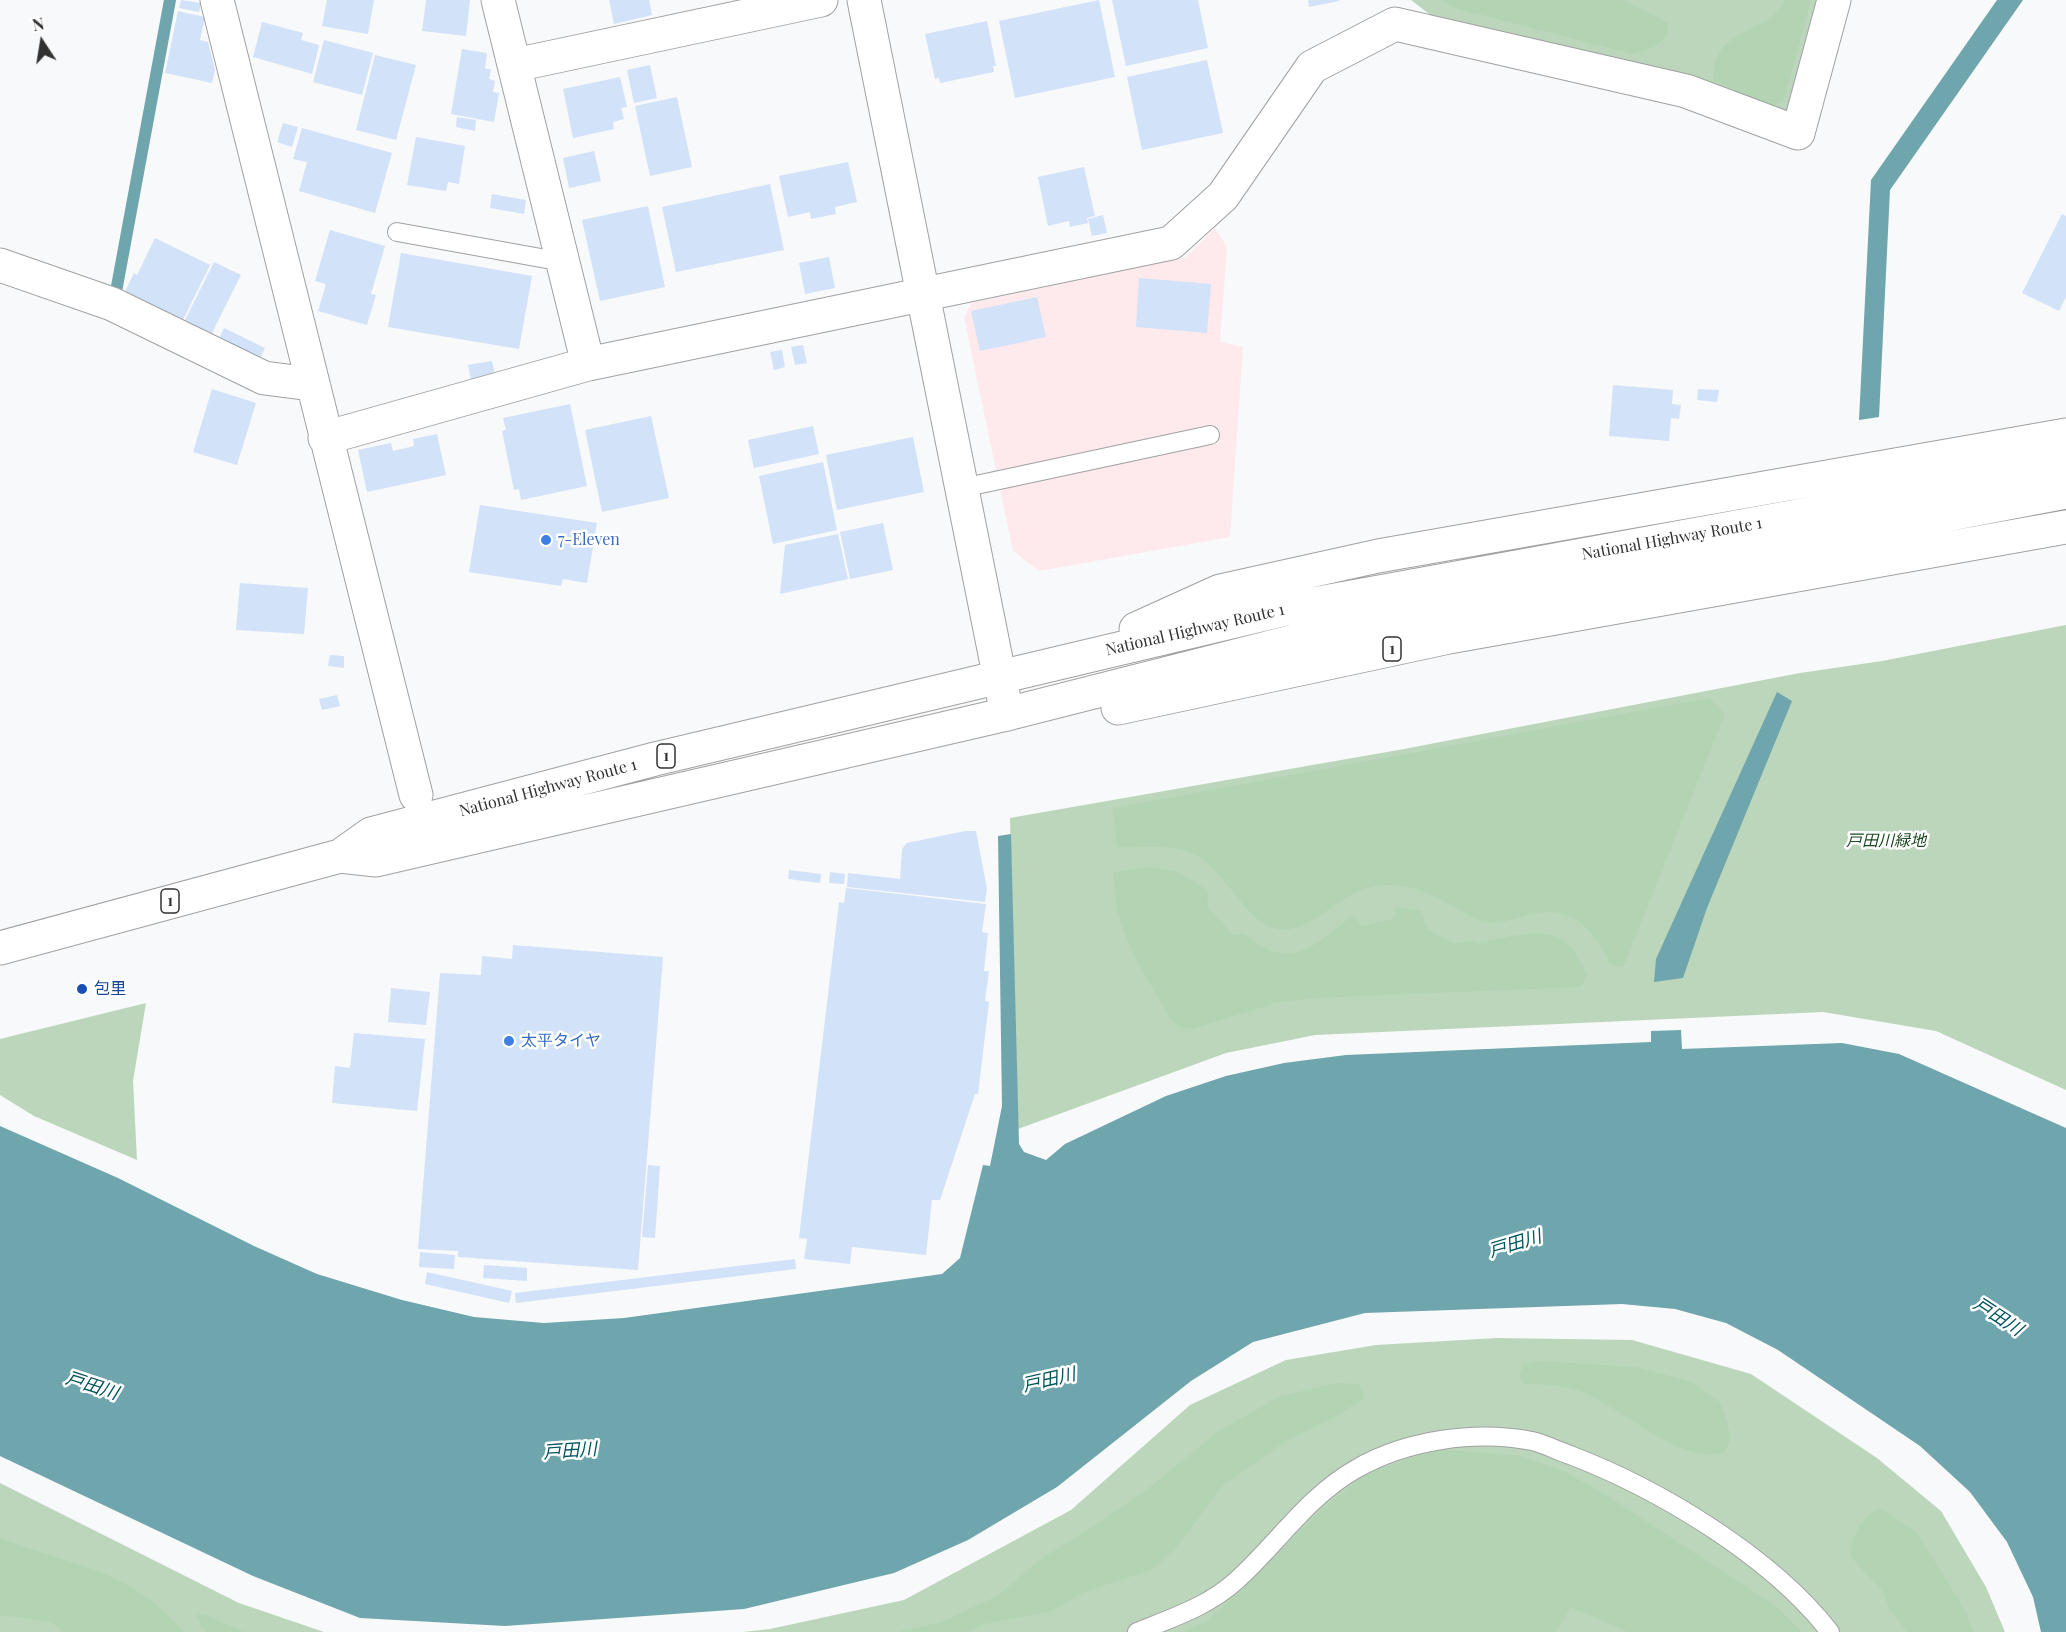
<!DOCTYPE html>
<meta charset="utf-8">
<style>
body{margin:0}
#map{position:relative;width:2066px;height:1632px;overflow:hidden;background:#f8f9fa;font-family:"Playfair Display",serif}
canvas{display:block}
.north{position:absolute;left:12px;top:12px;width:60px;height:60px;-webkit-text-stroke:4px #fff;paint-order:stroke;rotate:348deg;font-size:16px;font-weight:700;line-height:24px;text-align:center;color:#323232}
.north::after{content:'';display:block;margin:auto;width:21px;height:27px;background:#323232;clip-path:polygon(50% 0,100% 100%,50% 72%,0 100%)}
</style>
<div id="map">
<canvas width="2066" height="1632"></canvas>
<div class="north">N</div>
</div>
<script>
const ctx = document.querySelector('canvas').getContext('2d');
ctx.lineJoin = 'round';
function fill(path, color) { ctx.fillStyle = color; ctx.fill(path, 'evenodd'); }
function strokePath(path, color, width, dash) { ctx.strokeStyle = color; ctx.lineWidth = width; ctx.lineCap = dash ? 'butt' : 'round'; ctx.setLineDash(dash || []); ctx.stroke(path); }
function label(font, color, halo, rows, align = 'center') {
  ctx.font = font + ' "Playfair Display","Noto Sans JP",serif'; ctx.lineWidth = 5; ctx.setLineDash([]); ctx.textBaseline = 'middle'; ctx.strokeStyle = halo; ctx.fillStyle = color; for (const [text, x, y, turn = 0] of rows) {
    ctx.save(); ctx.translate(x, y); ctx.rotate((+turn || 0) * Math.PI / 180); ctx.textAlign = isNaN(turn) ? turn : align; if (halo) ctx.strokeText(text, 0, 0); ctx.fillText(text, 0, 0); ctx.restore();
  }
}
fill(new Path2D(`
 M 1215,228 L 1227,247 L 1220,342 L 1243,347 L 1230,537 L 1039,571 L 1013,551 L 964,317 L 972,303 L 1186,257 Z`), '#fee9ec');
fill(new Path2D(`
 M 1411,0 L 1820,0 L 1790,108 L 1773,116 L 1433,17 Z
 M 2066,625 L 2066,1090 L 1936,1031 L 1823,1012 L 1315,1035 L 1226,1053 L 1018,1129 L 1010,818 L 1404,749 L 1800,673 L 1882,661 Z
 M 146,1003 L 133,1081 L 137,1160 L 34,1116 L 0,1095 L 0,1039 Z
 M 1497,1338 L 1632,1340 L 1751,1374 L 1877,1458 L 1941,1511 L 1986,1587 L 2005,1632 L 743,1632 L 770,1629 L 904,1600 L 1071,1510 L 1190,1405 L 1286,1360 L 1376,1345 Z
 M 0,1483 L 239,1603 L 324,1632 L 0,1632 Z`), '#bbd6bb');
fill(new Path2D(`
 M 1442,0 L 1623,0 L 1668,23 L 1666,38 L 1652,48 L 1632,54 L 1455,8 Z
 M 1785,0 L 1811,0 L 1784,100 L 1770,107 L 1714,80 C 1711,26 1766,38 1785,0 Z
 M 1709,698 L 1725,714 L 1623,967 L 1610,964 C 1601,946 1589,924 1569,916 C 1540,904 1518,923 1489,923 C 1479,922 1468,915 1460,910 C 1432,894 1404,879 1370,887 C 1337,895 1309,935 1277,929 C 1243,922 1224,864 1189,852 C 1167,844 1140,848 1117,847 L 1113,808 Z
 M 1150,867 L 1176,871 L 1207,890 L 1208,907 L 1233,935 L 1244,934 C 1291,973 1313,947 1353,915 L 1362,926 L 1393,919 L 1396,907 L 1421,911 L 1427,929 L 1452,943 L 1473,941 L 1477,943 C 1527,934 1564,916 1587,975 L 1581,987 L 1313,998 L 1276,1003 L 1192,1029 L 1180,1027 L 1171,1020 C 1144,971 1112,930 1114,872 Z
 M 1538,1361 L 1636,1367 L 1689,1381 L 1721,1403 L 1731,1438 L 1725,1452 C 1680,1466 1622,1406 1579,1391 C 1561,1385 1542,1384 1524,1384 L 1519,1376 L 1523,1365 Z
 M 1337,1383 L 1360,1384 L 1364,1398 L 1333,1418 L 1286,1441 L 1222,1486 L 1178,1546 L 1153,1569 L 1084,1592 L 1052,1611 L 985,1624 L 968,1632 L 898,1632 L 942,1622 L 997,1596 L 1041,1559 L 1088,1530 L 1148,1489 L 1220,1430 L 1281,1396 Z
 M 1445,1450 L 1517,1455 L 1563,1471 L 1598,1490 L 1777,1607 L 1802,1632 L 1628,1632 L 1571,1607 L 1556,1632 L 1182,1632 L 1206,1622 L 1246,1586 L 1320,1511 L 1365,1475 L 1412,1457 Z
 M 1880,1508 L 1917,1533 L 1965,1610 L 1973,1632 L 1907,1632 L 1890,1610 L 1884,1593 L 1850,1556 C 1855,1531 1858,1521 1880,1508 Z
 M 0,1538 C 74,1567 127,1567 184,1632 L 65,1632 L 50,1622 L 0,1615 Z
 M 198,1614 L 206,1615 L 244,1632 L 206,1632 L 197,1619 Z`), '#b2d4b3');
fill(new Path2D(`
 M 1997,0 L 2023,0 L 1890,190 L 1879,417 L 1859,420 L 1871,180 Z
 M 1777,692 L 1792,701 L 1707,908 L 1683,978 L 1654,982 L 1656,959 Z
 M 1011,834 L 1019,1144 L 1024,1152 L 1046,1160 L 1065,1144 L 1166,1096 L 1226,1076 L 1284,1063 L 1346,1055 L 1651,1042 L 1651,1031 L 1681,1030 L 1682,1049 L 1842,1043 L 1899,1054 L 2066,1128 L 2066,1632 L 2041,1632 L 2033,1597 L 2007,1542 L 1970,1492 L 1920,1446 L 1778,1350 L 1726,1323 L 1675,1309 L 1622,1304 L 1365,1313 L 1253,1342 L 1191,1381 L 1057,1487 L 968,1540 L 894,1573 L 744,1609 L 505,1626 L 360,1618 L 253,1576 L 0,1456 L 0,1126 L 118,1178 L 254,1246 L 317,1274 L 402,1300 L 474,1317 L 544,1323 L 624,1318 L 942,1274 L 960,1258 L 983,1165 L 990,1166 L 1002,1106 L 998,836 Z`), '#6fa5ac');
strokePath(new Path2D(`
 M 110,295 L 115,297 L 170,0`), '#6fa5ac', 12);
fill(new Path2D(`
 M 181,0 L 201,3 L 199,12 L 179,8 Z
 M 327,0 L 374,0 L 368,34 L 322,26 Z
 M 426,0 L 470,0 L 466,36 L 422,31 Z
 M 609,0 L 649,0 L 652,15 L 614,24 Z
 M 1099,0 L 1115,77 L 1015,98 L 999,21 Z
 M 1112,0 L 1198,0 L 1208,48 L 1126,66 Z
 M 1308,0 L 1339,0 L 1339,1 L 1309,7 Z
 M 178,11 L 205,17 L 200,40 L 208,42 L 215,70 L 212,83 L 165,73 Z
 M 987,21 L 996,66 L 993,66 L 994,72 L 940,83 L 939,78 L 935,79 L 925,34 Z
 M 262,22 L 303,33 L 301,40 L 319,45 L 312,74 L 253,57 Z
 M 324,40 L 373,53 L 362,95 L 313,82 Z
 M 462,49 L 487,53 L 485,69 L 491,69 L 489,79 L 495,81 L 493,92 L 499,93 L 494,122 L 451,114 Z
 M 375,55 L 416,65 L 396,140 L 356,130 Z
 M 1207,60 L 1223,133 L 1142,150 L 1127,77 Z
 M 650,65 L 657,98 L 634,103 L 627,70 Z
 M 620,77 L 627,107 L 621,108 L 624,119 L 613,122 L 614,129 L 573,138 L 563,89 Z
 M 677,97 L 692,167 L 650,176 L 635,106 Z
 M 457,117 L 476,120 L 475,131 L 456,127 Z
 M 283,123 L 298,127 L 292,147 L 277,142 Z
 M 302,128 L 392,153 L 375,213 L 299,191 L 307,162 L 293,159 Z
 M 416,137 L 465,146 L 459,184 L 448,182 L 446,191 L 407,185 Z
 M 594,151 L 601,181 L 569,188 L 563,158 Z
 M 848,162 L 857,202 L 835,207 L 836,214 L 811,219 L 810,212 L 788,217 L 779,176 Z
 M 1084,167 L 1095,216 L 1087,218 L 1088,223 L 1070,227 L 1069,221 L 1048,226 L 1038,177 Z
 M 770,184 L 784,250 L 676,272 L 662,207 Z
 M 492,194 L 526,200 L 524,214 L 490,208 Z
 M 648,206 L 665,287 L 600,301 L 582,220 Z
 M 2062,214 L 2066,216 L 2066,297 L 2059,311 L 2022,293 Z
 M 1103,215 L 1107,233 L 1092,236 L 1088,219 Z
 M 330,230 L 385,246 L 371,294 L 376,295 L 367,325 L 318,311 L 326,284 L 315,281 Z
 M 155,238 L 210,265 L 181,324 L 121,300 L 134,273 L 137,275 Z
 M 401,253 L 532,276 L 519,349 L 388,327 Z
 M 829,257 L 835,288 L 805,294 L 799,263 Z
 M 214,262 L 241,275 L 207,343 L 180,330 Z
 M 1139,278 L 1211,284 L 1207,333 L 1136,327 Z
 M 1037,297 L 1046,337 L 980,351 L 971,311 Z
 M 224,328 L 265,348 L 258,363 L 217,343 Z
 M 803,345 L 807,363 L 795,365 L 791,347 Z
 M 782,350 L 785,367 L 774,370 L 770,352 Z
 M 492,361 L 495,375 L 471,380 L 468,365 Z
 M 1613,385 L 1673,390 L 1672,404 L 1681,405 L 1679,419 L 1671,418 L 1669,441 L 1609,436 Z
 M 212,389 L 256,403 L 237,465 L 193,452 Z
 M 1698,389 L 1719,390 L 1717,402 L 1697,400 Z
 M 570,404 L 587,486 L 521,500 L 519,489 L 514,490 L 502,431 L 506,430 L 503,418 Z
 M 651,416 L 669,498 L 602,512 L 585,430 Z
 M 813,426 L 819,454 L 754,468 L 748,440 Z
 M 437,434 L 446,475 L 367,492 L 358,450 L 391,443 L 393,451 L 414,446 L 413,439 Z
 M 913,437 L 924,492 L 837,510 L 826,455 Z
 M 823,462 L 837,530 L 773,544 L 759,476 Z
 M 480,505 L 597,523 L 587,583 L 563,579 L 561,586 L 469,572 Z
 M 883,523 L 893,570 L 850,579 L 840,532 Z
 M 838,534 L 848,579 L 780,594 L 785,545 Z
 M 240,583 L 308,588 L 304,634 L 236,630 Z
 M 330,655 L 344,656 L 344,668 L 328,666 Z
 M 337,695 L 340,706 L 322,710 L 319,699 Z
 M 965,831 L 976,831 L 987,889 L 985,902 L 847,887 L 848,873 L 900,879 L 902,849 L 907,843 Z
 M 789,870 L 821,874 L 820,883 L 788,879 Z
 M 830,872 L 845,874 L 844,884 L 829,883 Z
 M 846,888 L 986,904 L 982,932 L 988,933 L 984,971 L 989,971 L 985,1001 L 989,1002 L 978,1094 L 975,1094 L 940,1200 L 932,1200 L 926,1255 L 852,1247 L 850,1264 L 804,1259 L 807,1239 L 799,1238 L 839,902 L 844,903 Z
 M 513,945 L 663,957 L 638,1270 L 458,1257 L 458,1251 L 418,1249 L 440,973 L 481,975 L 482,956 L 512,959 Z
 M 391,988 L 430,992 L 426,1025 L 388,1022 Z
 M 354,1033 L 425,1039 L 417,1111 L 332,1103 L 335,1066 L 350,1068 Z
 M 648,1165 L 660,1166 L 655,1238 L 642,1237 Z
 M 420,1252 L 455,1255 L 454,1269 L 419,1267 Z
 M 795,1259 L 796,1269 L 516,1303 L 515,1293 Z
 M 484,1265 L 527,1268 L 527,1281 L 483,1278 Z
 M 427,1272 L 512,1291 L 509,1303 L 425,1284 Z`), '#d2e2f8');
const service = new Path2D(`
 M 397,232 L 563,262
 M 962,488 L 1210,435
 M 1137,1632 C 1172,1618 1209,1606 1237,1580 C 1277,1544 1308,1496 1356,1469 C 1406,1440 1475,1430 1532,1441 C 1545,1444 1558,1451 1570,1455 C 1659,1489 1771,1556 1830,1632`);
const minor = new Path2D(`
 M 217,0 L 416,795
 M 498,0 L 588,364
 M 515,65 L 821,0
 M 0,265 L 112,304 L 264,378 L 311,384
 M 325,438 L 588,364 L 1171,243 L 1223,196 L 1312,67 L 1395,24 L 1686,91 L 1798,133 L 1834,0`);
const tertiary = new Path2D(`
 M 864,0 L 1007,714`);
const trunk = new Path2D(`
 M 1136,629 L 1220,591 L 1378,556 L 2066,435
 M 1118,708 L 1449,637 L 2066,527
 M 340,856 L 376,860 L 1007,714 L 1326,633 L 2066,492
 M 0,948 L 340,856 L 371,834 L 655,759 L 1286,609 L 2066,467`);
strokePath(service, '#a0a1a2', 20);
strokePath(minor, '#a0a1a2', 35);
strokePath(tertiary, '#a0a1a2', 35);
strokePath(trunk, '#a0a1a2', 35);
strokePath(service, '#fff', 18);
strokePath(minor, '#fff', 33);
strokePath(tertiary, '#fff', 33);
strokePath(trunk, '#fff', 33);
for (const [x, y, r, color] of [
 [546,540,6,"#3f7fe0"],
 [82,989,6,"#1a4fb4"],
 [509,1041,6,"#3f7fe0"]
]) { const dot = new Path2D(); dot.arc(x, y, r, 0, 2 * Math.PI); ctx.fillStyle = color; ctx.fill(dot); strokePath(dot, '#fff', 2); }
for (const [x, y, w] of [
 [1392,649,18],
 [666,756,18],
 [170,901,18]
]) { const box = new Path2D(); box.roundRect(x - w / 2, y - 12, w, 24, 4.5); ctx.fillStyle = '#fff'; ctx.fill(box); strokePath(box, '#323232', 1.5); }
label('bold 15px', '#323232', null, [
 ["1",1392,649],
 ["1",666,756],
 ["1",170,901]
]);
label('16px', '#323232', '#fff', [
 ["National Highway Route 1",1672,539,-10],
 ["National Highway Route 1",1195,630,-13],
 ["National Highway Route 1",548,788,-15]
]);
label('16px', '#366cbe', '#fff', [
 ["7-Eleven",558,540],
 ["太平タイヤ",521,1041]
], 'left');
label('italic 16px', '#1a4a20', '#fff', [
 ["戸田川緑地",1886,841]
]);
label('16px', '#164399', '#fff', [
 ["包里",94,989]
], 'left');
label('italic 18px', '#00545d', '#fff', [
 ["戸田川",1515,1244,-17],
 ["戸田川",1998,1317,33],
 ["戸田川",1049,1380,-13],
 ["戸田川",92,1386,18],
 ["戸田川",570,1451,-4]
]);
</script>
